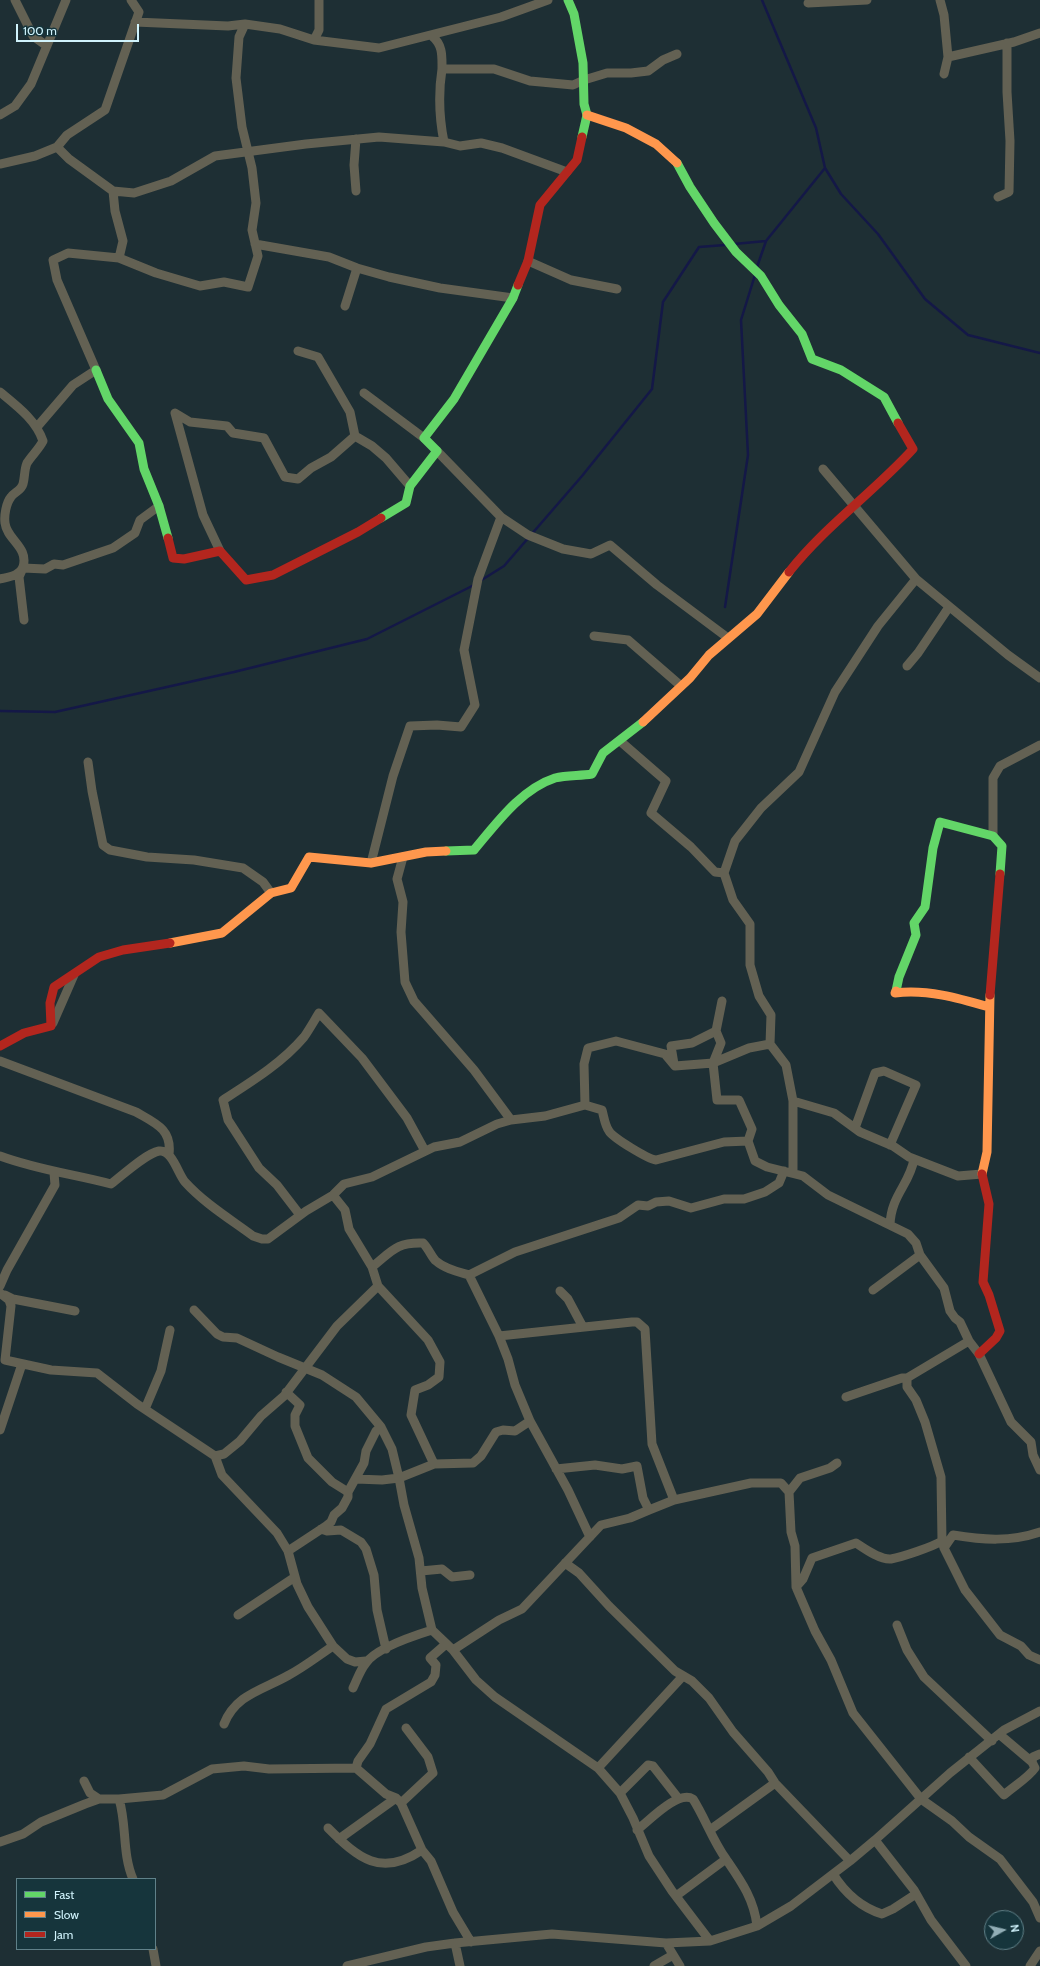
<!DOCTYPE html>
<style>
body{margin:0}
#map{position:relative;width:1040px;height:1966px;overflow:hidden;background:#1e2f34;font-family:Cabin,sans-serif}
canvas{display:block}
.legend{position:absolute;left:16px;top:1878px;width:140px;height:72px;box-sizing:border-box;background:#16353c;border:1px solid #608189;margin:0;padding:5px 7px;list-style:none;font-size:12px;color:#d0f3fc}
.legend li{display:flex;align-items:center;gap:8px;height:20px}
.legend b{width:20px;border:1px solid #608189}
.north{position:absolute;left:984px;top:1910px;width:40px;height:40px;box-sizing:border-box;background:#16353c;border:1px solid #608189;border-radius:50%;rotate:82deg;font-size:11px;font-weight:700;line-height:16px;text-align:center;color:#d0f3fc}
.north::after{content:'';display:block;margin:auto;width:14px;height:18px;background:#92aeb6;clip-path:polygon(50% 0,100% 100%,50% 72%,0 100%)}
.scale{position:absolute;left:16px;top:24px;width:123px;height:18px;box-sizing:border-box;border:2px solid #d0f3fc;border-top:0;padding-left:5px;font-size:12px;line-height:14px;white-space:nowrap;color:#d0f3fc;-webkit-text-stroke:3px #16353c;paint-order:stroke}
</style>
<div id="map">
<canvas width="1040" height="1966"></canvas>
<ul class="legend">
<li><b style="height:5px;background:#63d668"></b>Fast</li>
<li><b style="height:5px;background:#ff974d"></b>Slow</li>
<li><b style="height:5px;background:#b3261e"></b>Jam</li>
</ul>
<div class="north">N</div>
<div class="scale">100 m</div>
</div>
<script>
const ctx = document.querySelector('canvas').getContext('2d');
ctx.lineJoin = 'round';
function strokePath(path, color, width, dash) { ctx.strokeStyle = color; ctx.lineWidth = width; ctx.lineCap = dash ? 'butt' : 'round'; ctx.setLineDash(dash || []); ctx.stroke(path); }
strokePath(new Path2D(`
 M 825,168 L 841,194 L 878,234 L 925,299 L 968,335 L 1040,353
 M 734,244 L 766,241
 M 757,267 L 766,241 L 825,168 L 816,128 L 762,0
 M 480,581 L 504,566 L 582,476 L 652,389 L 663,302 L 699,247 L 725,245
 M 725,607 L 748,455 L 741,320 L 755,275
 M 0,711 L 55,712 L 234,672 L 367,639 L 474,585`), '#141847', 2.5);
strokePath(new Path2D(`
 M 15,0 L 33,36 L 47,46
 M 940,0 L 944,15 L 948,57 L 944,74
 M 808,3 L 867,0
 M 135,22 L 228,26 L 245,24 L 280,29 L 314,40 L 379,48 L 501,17 L 548,0
 M 432,36 C 443,45 442,56 442,69 L 494,69 L 530,81 L 573,85 L 584,80 L 607,73 L 631,73 L 648,71 L 663,60 L 677,54
 M 314,40 L 319,30 L 319,0
 M 948,57 L 1014,42 L 1040,33
 M 442,69 C 438,95 439,117 444,142
 M 0,115 L 15,106 L 31,84 L 66,0
 M 57,147 L 69,159 L 113,191 L 134,193 L 171,181 L 215,156 L 306,144 L 379,137 L 444,142 L 460,146 L 481,143 L 502,148 L 567,172
 M 0,164 L 35,156 L 57,147 L 67,135 L 105,110 L 139,12 L 131,0
 M 356,191 L 354,165 L 356,139
 M 998,197 L 1009,192 L 1010,141 L 1007,92 L 1007,43
 M 255,244 L 329,257 L 357,268 L 389,277 L 440,288 L 513,298
 M 119,258 L 156,273 L 200,286 L 224,282 L 248,287 L 258,256 L 252,230 L 256,203 L 252,168 L 242,127 L 236,78 L 239,37 L 245,24
 M 528,261 L 571,280 L 617,289
 M 345,306 L 357,268
 M 0,392 C 17,406 36,420 43,441 C 39,449 32,455 27,463 C 24,470 25,477 23,484 C 21,491 14,492 11,497 C 6,503 4,516 5,523 C 7,540 29,547 23,567 C 20,576 8,577 0,579
 M 364,393 L 424,438
 M 37,427 L 73,385 L 96,370 L 57,280 L 53,260 L 68,253 L 119,258 L 123,241 L 115,211 L 113,191
 M 355,436 L 372,446 L 386,458 L 410,486
 M 437,451 L 501,517 L 528,535 L 563,549 L 591,554 L 610,545 L 657,585 L 728,638
 M 823,469 L 916,579 L 1008,655 L 1040,678
 M 220,551 L 203,515 L 175,413 L 190,422 L 227,426 L 233,433 L 264,438 L 285,477 L 298,479 L 311,468 L 331,457 L 355,436 L 350,412 L 318,357 L 298,351
 M 24,620 L 19,577 L 23,568 L 45,569 L 54,564 L 63,565 L 113,548 L 135,533 L 140,520 L 159,506
 M 594,636 L 628,640 L 681,686
 M 907,666 L 918,653 L 949,607
 M 620,741 L 666,781 L 651,813 L 691,847 L 715,872 L 724,873
 M 88,762 L 92,791 L 103,845 L 110,850 L 147,857 L 194,860 L 243,868 L 263,882 L 271,893
 M 993,836 L 993,778 L 1000,766 L 1040,745
 M 403,857 L 397,879 L 403,902 L 401,932 L 405,982 L 414,1001 L 474,1070 L 511,1120
 M 371,863 L 393,776 L 410,726 L 437,725 L 461,727 L 475,705 L 464,650 L 478,579 L 501,517
 M 722,1001 L 716,1031 L 721,1043 L 713,1063 L 717,1100 L 739,1100 L 752,1129 L 748,1141 L 755,1161 L 767,1167 L 803,1176 L 828,1195 L 908,1234 L 916,1243 L 920,1255 L 944,1288 L 950,1311 L 955,1318 L 960,1322 L 969,1341 L 979,1354 L 1011,1422 L 1031,1442 L 1033,1455 L 1040,1470
 M 53,1023 L 74,975
 M 0,1061 L 136,1112 C 155,1123 172,1129 169,1154
 M 674,1064 L 671,1046 L 692,1043 L 716,1031
 M 793,1101 L 834,1113 L 860,1132 L 893,1146 L 909,1157 L 958,1176 L 982,1174
 M 585,1105 L 584,1064 L 588,1048 L 616,1041 L 665,1054 L 675,1066 L 713,1063 L 749,1048 L 770,1044
 M 855,1128 L 875,1073 L 884,1071 L 916,1085 L 890,1145
 M 0,1156 C 38,1170 73,1174 111,1184 C 123,1175 145,1154 159,1151 C 172,1149 178,1174 185,1182 C 204,1203 230,1219 253,1236 L 262,1239 L 268,1239 L 306,1211 L 333,1195 L 344,1184 L 372,1177 L 434,1147 L 460,1142 L 497,1124 L 511,1120 L 545,1116 L 585,1105 L 602,1110 C 604,1117 605,1126 609,1131 C 613,1138 648,1159 656,1160 L 724,1142 L 748,1141
 M 793,1172 L 793,1101 L 786,1065 L 770,1044 L 771,1015 L 759,996 L 750,965 L 750,924 L 733,900 L 724,873 L 735,841 L 761,808 L 799,772 L 835,692 L 878,626 L 916,579
 M 300,1215 L 277,1185 L 259,1168 L 228,1120 L 223,1100 C 251,1082 282,1063 304,1037 C 309,1030 314,1021 319,1013 L 362,1058 L 407,1118 L 425,1151
 M 890,1225 C 891,1195 910,1184 914,1159
 M 372,1267 C 392,1251 396,1242 423,1243 C 429,1249 432,1258 436,1261 C 445,1269 459,1272 469,1275 L 499,1336 L 508,1359 L 515,1385 L 530,1421 L 568,1490 L 590,1537
 M 469,1275 L 515,1252 L 619,1218 L 638,1205 L 648,1206 L 656,1202 L 669,1201 L 691,1208 L 724,1199 L 744,1199 L 765,1192 L 779,1183 L 784,1171
 M 0,1286 L 7,1270 L 55,1185 L 54,1173
 M 378,1286 L 428,1340 L 440,1362 L 439,1377 L 428,1385 L 415,1390 L 411,1415 L 434,1464
 M 873,1290 L 920,1255
 M 560,1291 L 568,1299 L 583,1327
 M 0,1293 L 9,1300 L 11,1306 L 5,1360 L 51,1370 L 97,1373 L 137,1404 L 215,1456 L 222,1475 L 277,1533 L 288,1551 L 297,1584 L 308,1607 L 333,1646 L 347,1659 L 355,1662 L 366,1661
 M 5,1295 L 13,1299 L 75,1311
 M 194,1310 L 217,1334 L 223,1337 L 237,1338 L 278,1357 L 322,1375 L 356,1397 L 381,1427 L 376,1431 L 366,1451 L 364,1463 L 348,1492 L 348,1497 L 342,1508 L 334,1515 L 331,1522 L 326,1526 L 288,1551
 M 499,1336 L 632,1322 L 637,1322 L 645,1329 L 652,1444 L 674,1500
 M 286,1392 L 300,1405 L 295,1415 L 295,1426 L 308,1458 L 332,1482 L 348,1492
 M 846,1397 L 902,1378 L 907,1378
 M 145,1409 L 161,1371 L 170,1330
 M 381,1427 L 392,1449 L 399,1478 L 434,1464 L 473,1463 L 481,1456 L 496,1432 L 503,1430 L 515,1431 L 530,1421
 M 0,1430 L 22,1364
 M 215,1456 L 224,1454 L 240,1441 L 261,1416 L 284,1396 L 337,1326 L 378,1286 L 372,1267 L 349,1229 L 345,1210 L 333,1195
 M 837,1463 L 830,1468 L 800,1478 L 789,1492 L 791,1532 L 795,1546 L 796,1587 L 815,1631 L 831,1660 L 853,1713 L 921,1799 L 952,1821 L 969,1837 L 1000,1859 L 1033,1902 L 1040,1918
 M 356,1479 L 382,1480 L 399,1478 L 404,1505 L 419,1558 L 422,1588 L 432,1630 L 453,1650 L 476,1680 L 495,1697 L 598,1768 L 620,1793 L 633,1818 L 649,1856 L 672,1891 L 710,1941
 M 649,1510 L 674,1500 L 751,1483 L 781,1483 L 789,1492
 M 321,1529 L 327,1531 L 341,1530 L 361,1542 L 366,1549 L 374,1575 L 377,1610 L 386,1649
 M 942,1541 L 941,1477 L 925,1422 L 916,1400 L 907,1387 L 907,1378 L 969,1341
 M 944,1548 L 953,1535 C 983,1540 1011,1542 1040,1532
 M 565,1563 L 579,1573 L 609,1606 L 675,1671 L 692,1681 L 709,1698 L 733,1732 L 768,1772 L 775,1783 L 850,1861
 M 421,1571 L 442,1569 L 452,1577 L 470,1575
 M 796,1587 L 803,1579 L 812,1558 L 856,1543 C 865,1549 880,1560 891,1559 C 902,1557 932,1547 942,1541 L 944,1548 L 965,1590 L 1000,1635 L 1021,1646 L 1029,1655 L 1040,1660
 M 238,1615 L 295,1577
 M 897,1625 L 907,1650 L 924,1677 L 992,1741
 M 453,1650 L 499,1620 L 522,1609 L 601,1525 L 630,1518 L 649,1510 L 643,1498 L 637,1466 L 622,1469 L 595,1465 L 556,1469
 M 353,1688 C 357,1680 360,1670 366,1663 C 376,1648 416,1635 432,1630
 M 224,1724 C 236,1694 263,1690 289,1675 C 304,1667 318,1656 333,1646
 M 969,1757 L 1004,1795 C 1014,1786 1028,1778 1035,1768 L 1032,1762 L 999,1734
 M 1032,1762 L 1033,1757 L 1040,1754
 M 356,1768 L 358,1761 L 370,1744 L 386,1709 L 431,1682 L 435,1675 L 436,1665 L 430,1658 L 446,1644
 M 598,1768 L 683,1676
 M 84,1781 L 90,1793 L 99,1799
 M 620,1793 L 648,1765 L 653,1766 L 678,1798
 M 401,1803 L 433,1773 L 428,1757 L 406,1728
 M 328,1828 C 358,1858 381,1878 422,1850
 M 637,1830 C 650,1820 678,1790 693,1799 C 705,1818 713,1841 726,1859 C 741,1881 754,1899 757,1926
 M 710,1830 L 775,1783
 M 339,1839 L 396,1798
 M 875,1840 L 914,1890 L 931,1920 L 966,1966
 M 0,1842 L 23,1834 L 41,1822 L 85,1804 L 99,1799 L 119,1799
 M 833,1874 C 845,1893 860,1907 882,1914 L 893,1909 L 916,1894
 M 133,1879 C 122,1854 127,1825 119,1799 L 163,1795 L 212,1769 L 244,1766 L 269,1769 L 356,1768 L 386,1794 L 396,1798 L 401,1803 L 422,1850 L 431,1861 L 453,1912 L 471,1942
 M 676,1896 L 726,1859
 M 455,1943 L 460,1966
 M 666,1943 L 680,1966
 M 153,1949 L 156,1966
 M 347,1966 L 426,1947 L 455,1943 L 552,1934 L 666,1943 L 710,1941 L 757,1926 L 791,1906 L 850,1861 L 875,1840 L 950,1773 L 1004,1730 L 1040,1711
 M 654,1966 L 673,1955
 M 1030,1966 L 1040,1951`), '#636153', 9);
strokePath(new Path2D(`
 M 568,0 L 574,14 L 583,63 L 584,104 L 587,115 L 582,137
 M 677,163 L 690,187 L 714,223 L 736,252 L 761,276 L 779,305 L 802,334 L 812,359 L 841,370 L 884,397 L 898,423
 M 96,370 L 108,399 L 139,443 L 144,469 L 159,506 L 168,538
 M 381,518 L 406,503 L 410,486 L 437,451 L 424,438 L 454,399 L 513,298 L 518,285
 M 446,851 L 474,850 C 496,824 521,789 555,778 C 567,775 580,776 592,774 L 603,753 L 643,722
 M 896,991 L 899,977 L 916,935 L 914,923 L 925,907 L 933,848 L 940,822 L 993,836 L 1002,846 L 1000,874`), '#63d668', 9);
strokePath(new Path2D(`
 M 587,115 L 626,128 L 656,144 L 677,163
 M 643,722 L 690,678 L 709,655 L 757,614 L 789,572
 M 170,943 L 222,933 L 271,893 L 291,888 L 309,857 L 371,863 L 426,852 L 446,851
 M 896,991 L 895,993 C 927,989 958,998 989,1007
 M 982,1174 L 987,1152 L 990,995`), '#ff974d', 9);
strokePath(new Path2D(`
 M 518,285 L 528,261 L 540,205 L 577,160 L 582,137
 M 168,538 L 173,558 L 184,559 L 220,551 L 246,580 L 273,575 L 358,532 L 381,518
 M 789,572 C 825,526 874,492 913,449 L 898,423
 M 990,995 L 1000,874
 M 0,1046 L 24,1033 L 51,1026 L 50,1003 L 54,987 L 99,957 L 123,950 L 170,943
 M 979,1354 L 996,1338 L 1000,1331 L 989,1295 L 983,1282 L 989,1204 L 982,1174`), '#b3261e', 9);
</script>
